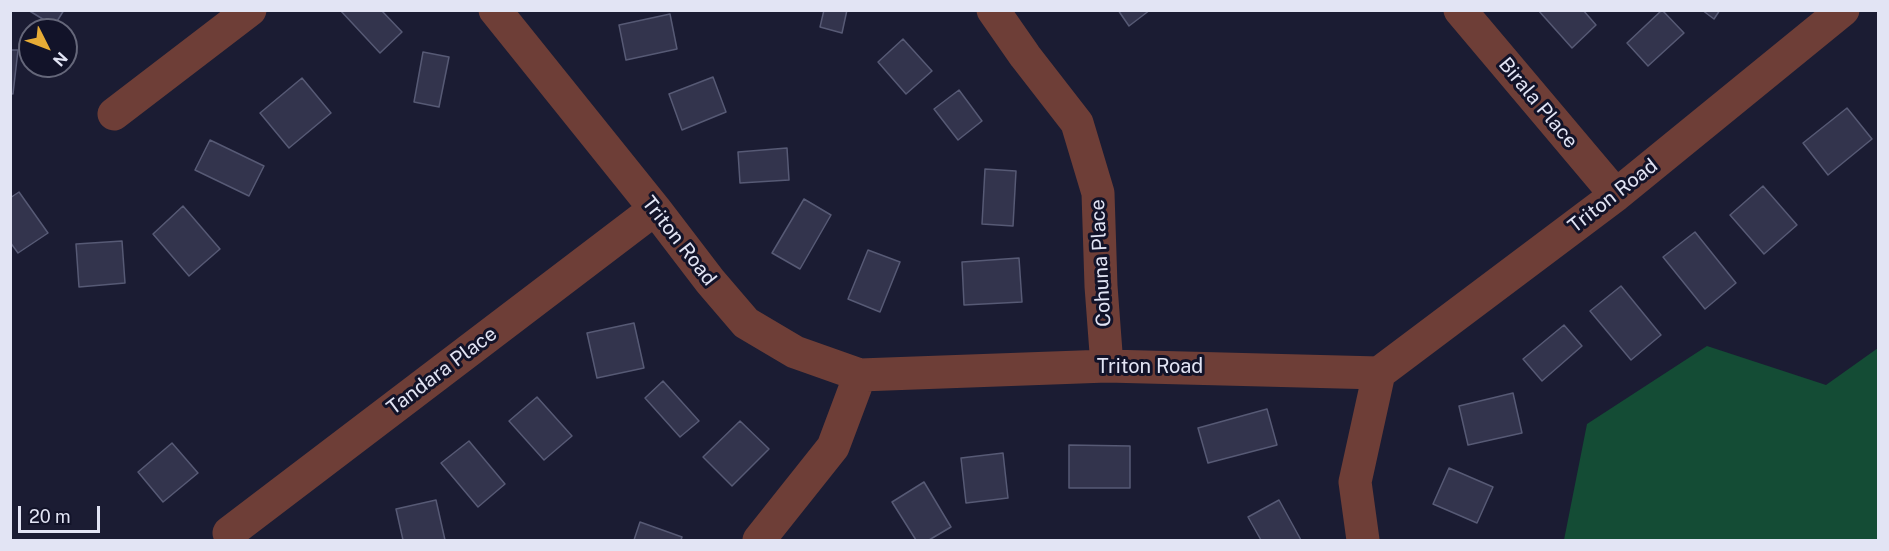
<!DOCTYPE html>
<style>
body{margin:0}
#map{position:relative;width:1889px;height:551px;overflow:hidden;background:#1b1c33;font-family:"Public Sans",sans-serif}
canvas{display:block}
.frame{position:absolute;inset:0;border:12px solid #e2e4f4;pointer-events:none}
.north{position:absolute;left:18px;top:18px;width:60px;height:60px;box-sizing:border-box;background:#121329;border:2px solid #65677a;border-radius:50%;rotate:132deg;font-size:16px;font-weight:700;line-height:24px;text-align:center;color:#e2e4f4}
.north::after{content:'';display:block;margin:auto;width:21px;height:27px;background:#e7ac36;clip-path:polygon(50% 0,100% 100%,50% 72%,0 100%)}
.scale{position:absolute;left:18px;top:506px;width:82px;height:27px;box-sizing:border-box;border:3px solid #e2e4f4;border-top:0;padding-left:8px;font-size:18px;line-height:21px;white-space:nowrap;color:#e2e4f4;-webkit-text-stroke:4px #121329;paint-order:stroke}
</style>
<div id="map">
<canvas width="1889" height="551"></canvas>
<div class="frame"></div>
<div class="north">N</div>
<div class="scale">20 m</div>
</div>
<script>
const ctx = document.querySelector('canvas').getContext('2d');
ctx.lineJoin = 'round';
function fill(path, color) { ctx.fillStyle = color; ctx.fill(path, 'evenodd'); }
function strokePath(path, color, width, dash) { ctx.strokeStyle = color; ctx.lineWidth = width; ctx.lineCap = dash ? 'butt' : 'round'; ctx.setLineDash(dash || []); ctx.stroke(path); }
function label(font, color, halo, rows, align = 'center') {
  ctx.font = font + ' "Public Sans",sans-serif'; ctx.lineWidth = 6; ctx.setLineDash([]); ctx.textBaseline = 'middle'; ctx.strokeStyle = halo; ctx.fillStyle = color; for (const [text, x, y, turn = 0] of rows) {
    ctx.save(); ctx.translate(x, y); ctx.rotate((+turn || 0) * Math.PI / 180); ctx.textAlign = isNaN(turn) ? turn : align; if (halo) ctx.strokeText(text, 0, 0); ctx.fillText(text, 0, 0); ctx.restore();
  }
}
fill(new Path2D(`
 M 1707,346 L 1826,385 L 1878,348 L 1878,540 L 1564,540 L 1587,424 Z`), '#144c35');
const building = new Path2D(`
 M 28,10 L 64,10 L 54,26 Z
 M 340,10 L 381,10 L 402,32 L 380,53 Z
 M 824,10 L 847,10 L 842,33 L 820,27 Z
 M 1118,10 L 1150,10 L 1129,26 Z
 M 1538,10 L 1583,10 L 1596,25 L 1572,48 Z
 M 1662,10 L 1684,33 L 1648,66 L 1627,43 Z
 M 1702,10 L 1720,10 L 1714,19 Z
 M 670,14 L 677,49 L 626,60 L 619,25 Z
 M 903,39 L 932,71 L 906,94 L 878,62 Z
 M 10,50 L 18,50 L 13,94 L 10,93 Z
 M 423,52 L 449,57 L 439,107 L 414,102 Z
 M 713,77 L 726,112 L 682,130 L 669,94 Z
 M 302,78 L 331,113 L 289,148 L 260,113 Z
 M 959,90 L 982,121 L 958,140 L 934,109 Z
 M 1847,108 L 1872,139 L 1828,175 L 1803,143 Z
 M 210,140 L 264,166 L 249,196 L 195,170 Z
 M 787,148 L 789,180 L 740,183 L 738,152 Z
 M 985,169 L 1016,171 L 1013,226 L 982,224 Z
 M 1763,186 L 1797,225 L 1764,254 L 1730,215 Z
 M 19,192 L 48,233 L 18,253 L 10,242 L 10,198 Z
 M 804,199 L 831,215 L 800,269 L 772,253 Z
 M 183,206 L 220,249 L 189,276 L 153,234 Z
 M 1695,232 L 1736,283 L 1705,309 L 1663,257 Z
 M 122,241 L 125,283 L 79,287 L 76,244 Z
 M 868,250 L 900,262 L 880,312 L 848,299 Z
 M 1019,258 L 1022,302 L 964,305 L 962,262 Z
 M 1621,286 L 1661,335 L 1631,360 L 1590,311 Z
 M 634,323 L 644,368 L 597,378 L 587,333 Z
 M 1564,325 L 1582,346 L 1542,381 L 1523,359 Z
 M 663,381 L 699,421 L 680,437 L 645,398 Z
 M 1513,393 L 1522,433 L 1468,445 L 1459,406 Z
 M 537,397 L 572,436 L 544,460 L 509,421 Z
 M 1267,409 L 1277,445 L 1208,463 L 1198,428 Z
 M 740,421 L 769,449 L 732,486 L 703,457 Z
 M 469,441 L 505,484 L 478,507 L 441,463 Z
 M 172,443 L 198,473 L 163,502 L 138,472 Z
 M 1069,445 L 1130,446 L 1130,488 L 1069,488 Z
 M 1003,453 L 1008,498 L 966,503 L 961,458 Z
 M 1449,468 L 1493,487 L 1477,523 L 1433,504 Z
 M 924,482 L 951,527 L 929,540 L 916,540 L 892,502 Z
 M 436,500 L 445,540 L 403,540 L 396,509 Z
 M 1279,500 L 1301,540 L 1261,540 L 1248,517 Z
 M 640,522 L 682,537 L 681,540 L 634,540 Z`);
fill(building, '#33344d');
strokePath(building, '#575a75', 1.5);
strokePath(new Path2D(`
 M 495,10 L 655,209 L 710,281 L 746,323 L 795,352 L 860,375 L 1107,366 L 1379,373 L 1616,195 L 1843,10
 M 993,10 L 1025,56 L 1077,123 L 1098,193 L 1101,286 L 1107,366
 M 1460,10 L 1616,195
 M 114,114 L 250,10
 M 229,533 L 655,209
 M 759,540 L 833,447 L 860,375
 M 1363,540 L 1355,482 L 1379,373`), '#6e3e37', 33);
label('20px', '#e2e4f4', '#121329', [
 ["Birala Place",1538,103,50],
 ["Triton Road",1613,196,-38],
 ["Triton Road",679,241,52],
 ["Cohuna Place",1101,263,-93],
 ["Triton Road",1150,367],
 ["Tandara Place",442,371,-37]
]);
</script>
